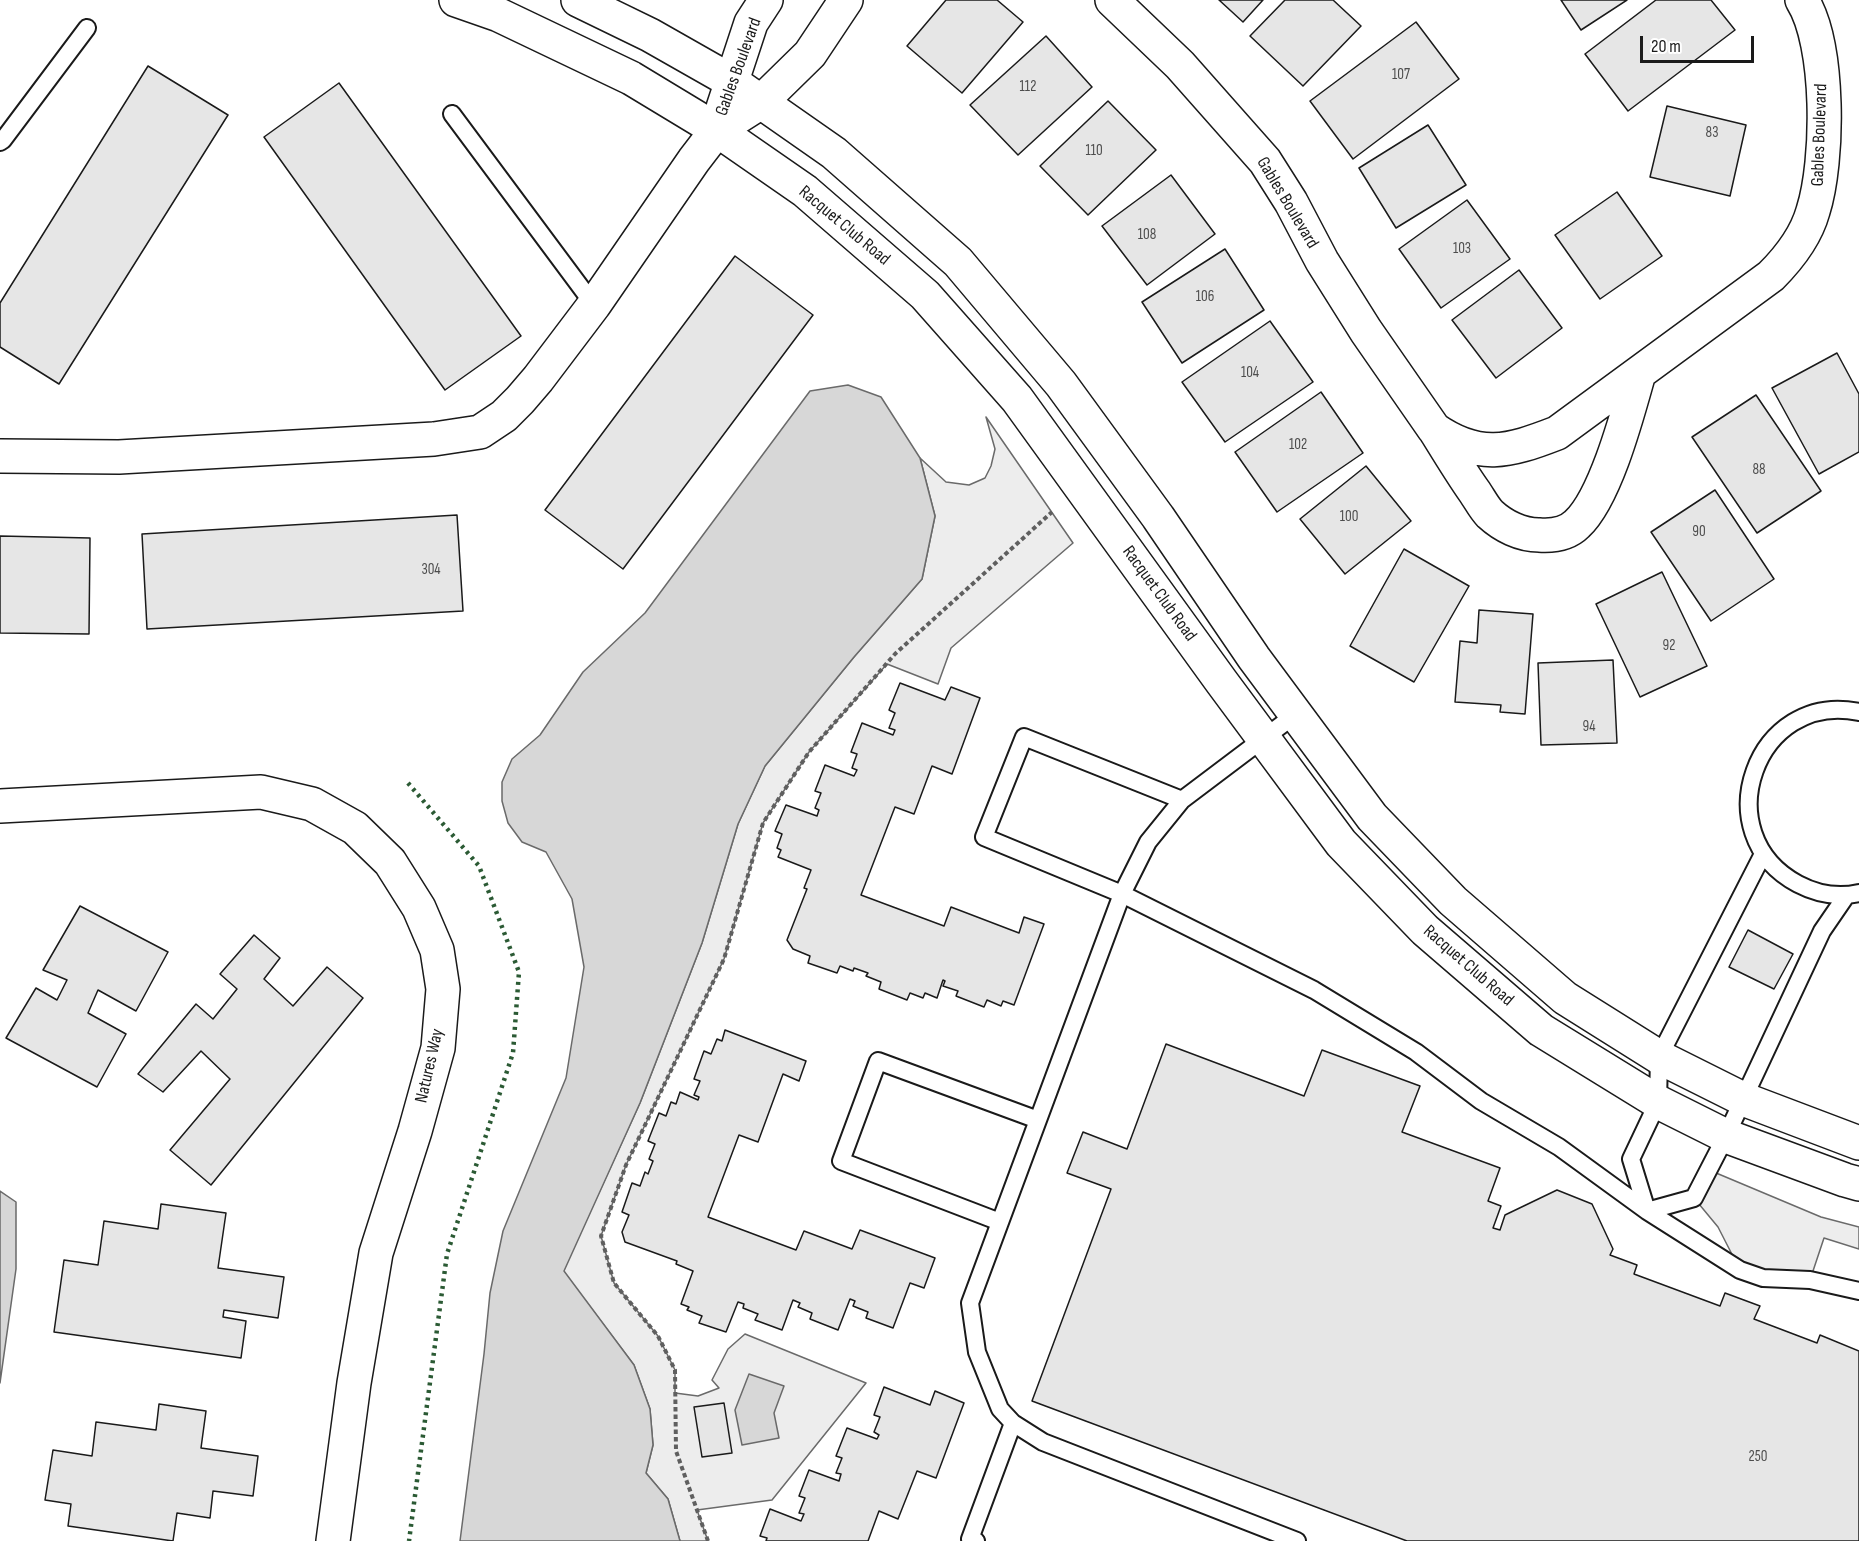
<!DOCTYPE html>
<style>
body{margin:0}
#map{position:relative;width:1859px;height:1541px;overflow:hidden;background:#fff;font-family:"Sofia Sans Condensed",sans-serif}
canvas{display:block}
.scale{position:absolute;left:1640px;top:36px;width:114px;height:27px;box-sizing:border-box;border:3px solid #1a1a1a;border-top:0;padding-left:8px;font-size:18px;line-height:21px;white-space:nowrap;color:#1a1a1a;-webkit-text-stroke:4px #fff;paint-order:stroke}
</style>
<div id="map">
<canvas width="1859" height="1541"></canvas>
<div class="scale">20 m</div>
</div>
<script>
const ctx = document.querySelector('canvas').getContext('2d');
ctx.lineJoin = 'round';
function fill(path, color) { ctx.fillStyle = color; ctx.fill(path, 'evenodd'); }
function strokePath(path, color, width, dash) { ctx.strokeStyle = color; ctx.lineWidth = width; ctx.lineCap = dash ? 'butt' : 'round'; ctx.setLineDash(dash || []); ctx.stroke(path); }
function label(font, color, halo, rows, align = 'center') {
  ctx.font = font + ' "Sofia Sans Condensed",sans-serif'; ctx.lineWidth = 4.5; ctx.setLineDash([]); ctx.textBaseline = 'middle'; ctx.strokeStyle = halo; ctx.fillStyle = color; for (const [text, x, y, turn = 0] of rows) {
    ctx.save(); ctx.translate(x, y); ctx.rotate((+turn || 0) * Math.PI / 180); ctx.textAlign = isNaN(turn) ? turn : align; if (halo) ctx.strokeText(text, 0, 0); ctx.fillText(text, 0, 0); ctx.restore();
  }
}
const built = new Path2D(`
 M 986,417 L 1073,543 L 951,648 L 938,684 L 887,664 L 809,752 L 763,823 L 724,959 L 626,1165 L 601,1236 L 614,1283 L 658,1336 L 675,1370 L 675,1393 L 698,1396 L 719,1388 L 712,1380 L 728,1349 L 745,1334 L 866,1383 L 772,1500 L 697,1510 L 708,1541 L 680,1541 L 668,1499 L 646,1473 L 653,1445 L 650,1409 L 634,1365 L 563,1271 L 640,1103 L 702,943 L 738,824 L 765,766 L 854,657 L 922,579 L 935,516 L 920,458 L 946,482 L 969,485 L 985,478 L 991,466 L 995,449 Z
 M 1709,1170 L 1821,1217 L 1859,1227 L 1859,1249 L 1824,1238 L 1810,1280 L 1740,1270 L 1718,1227 L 1694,1198 Z`);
fill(built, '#ededed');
strokePath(built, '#6a6a6a', 1.5);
const water = new Path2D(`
 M 848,385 L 881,397 L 920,458 L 935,516 L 922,579 L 854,657 L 765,766 L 738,824 L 702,943 L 640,1103 L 564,1271 L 634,1365 L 650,1409 L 653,1445 L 646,1473 L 668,1499 L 680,1541 L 460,1541 L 484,1354 L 490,1293 L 503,1231 L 566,1078 L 584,967 L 572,899 L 546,852 L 522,842 L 508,823 L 502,801 L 502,782 L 512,759 L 540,735 L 583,672 L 645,613 L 810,391 Z
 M 0,1191 L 16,1202 L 16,1269 L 0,1383 Z
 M 749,1374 L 784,1386 L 774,1413 L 779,1438 L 742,1445 L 735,1410 Z`);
fill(water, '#d7d7d7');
strokePath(water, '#6a6a6a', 1.5);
const building = new Path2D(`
 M 946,0 L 997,0 L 1023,22 L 962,93 L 907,46 Z
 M 1219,0 L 1263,0 L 1243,22 Z
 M 1285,0 L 1333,0 L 1361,26 L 1303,86 L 1250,36 Z
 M 1561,0 L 1627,0 L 1581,30 Z
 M 1656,0 L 1711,0 L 1735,30 L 1628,111 L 1585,54 Z
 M 1416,22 L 1459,79 L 1353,159 L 1310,101 Z
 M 1046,36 L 1092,87 L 1018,155 L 970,105 Z
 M 148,66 L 228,115 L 59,384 L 0,347 L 0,303 Z
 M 339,83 L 521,336 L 445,390 L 264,137 Z
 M 1108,101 L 1156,150 L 1088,215 L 1040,166 Z
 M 1667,106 L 1746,125 L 1730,196 L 1650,177 Z
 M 1428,125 L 1466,185 L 1396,228 L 1359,168 Z
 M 1171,175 L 1215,234 L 1147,285 L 1102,226 Z
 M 1617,192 L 1662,256 L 1600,299 L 1555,235 Z
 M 1467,200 L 1510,259 L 1441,308 L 1399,249 Z
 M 1225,249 L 1264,310 L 1182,363 L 1142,302 Z
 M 735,256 L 813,315 L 623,569 L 545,510 Z
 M 1519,270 L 1562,328 L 1496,378 L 1452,320 Z
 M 1270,321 L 1313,382 L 1225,442 L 1182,382 Z
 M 1837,353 L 1859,394 L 1859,452 L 1819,474 L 1772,388 Z
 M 1321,392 L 1363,453 L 1277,512 L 1235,452 Z
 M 1756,395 L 1821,491 L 1757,533 L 1692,437 Z
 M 1366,466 L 1411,521 L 1345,574 L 1300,519 Z
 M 1715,490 L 1774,579 L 1711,621 L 1651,532 Z
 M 457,515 L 463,611 L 147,629 L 142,534 Z
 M 0,536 L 90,538 L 89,634 L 0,633 Z
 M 1404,549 L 1469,586 L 1414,682 L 1350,646 Z
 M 1662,572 L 1707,666 L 1640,697 L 1596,604 Z
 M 1479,610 L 1533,614 L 1525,714 L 1500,712 L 1501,705 L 1455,702 L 1460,641 L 1477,643 Z
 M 1613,660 L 1617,743 L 1541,745 L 1538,663 Z
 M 900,683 L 945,700 L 951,687 L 980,698 L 952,774 L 932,766 L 914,814 L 895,807 L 861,895 L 944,926 L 951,907 L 1019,933 L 1024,917 L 1044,924 L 1014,1005 L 1003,1001 L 1001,1006 L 987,1000 L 984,1007 L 956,996 L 958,991 L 943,986 L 945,981 L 943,980 L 937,998 L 925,993 L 923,998 L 910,993 L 907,1000 L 879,989 L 881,982 L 866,976 L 868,973 L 854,968 L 853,971 L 840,966 L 837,973 L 808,963 L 810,956 L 793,949 L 787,940 L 807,889 L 804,888 L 811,870 L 778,857 L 781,850 L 777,848 L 782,834 L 775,831 L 786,805 L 817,816 L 819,810 L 815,808 L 821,793 L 815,791 L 825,765 L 854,776 L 857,770 L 852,768 L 857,754 L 851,752 L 862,723 L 893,735 L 895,730 L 889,728 L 895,713 L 889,710 Z
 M 80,906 L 168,952 L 136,1011 L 98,990 L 88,1013 L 126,1034 L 97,1087 L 6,1038 L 36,988 L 57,1000 L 67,980 L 43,970 Z
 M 1748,930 L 1793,954 L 1774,989 L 1729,967 Z
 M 254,935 L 280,958 L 264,979 L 293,1006 L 327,967 L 363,998 L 211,1185 L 170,1150 L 230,1079 L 201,1051 L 163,1092 L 138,1074 L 196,1004 L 213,1019 L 237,989 L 220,974 Z
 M 725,1030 L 806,1061 L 799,1081 L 783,1074 L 758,1142 L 739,1135 L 708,1217 L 796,1250 L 804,1231 L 852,1249 L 860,1230 L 935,1258 L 924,1288 L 910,1283 L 893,1328 L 866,1318 L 868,1312 L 853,1306 L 855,1301 L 850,1299 L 838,1330 L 810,1319 L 812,1313 L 798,1307 L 800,1303 L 793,1300 L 782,1330 L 755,1320 L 758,1314 L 743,1308 L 744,1304 L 738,1302 L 726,1332 L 699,1323 L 702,1316 L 687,1310 L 689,1307 L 681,1304 L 693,1271 L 676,1264 L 677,1261 L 625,1242 L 622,1232 L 629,1215 L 622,1212 L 632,1183 L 640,1186 L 645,1172 L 648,1174 L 653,1161 L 649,1159 L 655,1144 L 648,1141 L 659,1113 L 666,1116 L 671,1102 L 676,1104 L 680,1092 L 698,1100 L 699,1097 L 694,1095 L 700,1081 L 694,1079 L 704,1051 L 711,1054 L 717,1039 L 722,1041 Z
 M 1166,1044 L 1304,1096 L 1322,1050 L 1420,1086 L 1402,1132 L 1500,1168 L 1488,1201 L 1501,1206 L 1493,1228 L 1500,1230 L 1505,1215 L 1557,1190 L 1592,1204 L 1613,1249 L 1610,1255 L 1637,1265 L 1634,1274 L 1720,1306 L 1725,1293 L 1760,1306 L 1754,1319 L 1817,1343 L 1820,1335 L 1859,1351 L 1859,1541 L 1407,1541 L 1032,1401 L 1111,1189 L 1067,1173 L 1083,1132 L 1127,1149 Z
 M 161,1204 L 226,1213 L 218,1268 L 284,1277 L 278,1318 L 224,1310 L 223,1317 L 246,1321 L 241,1358 L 54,1332 L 64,1260 L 98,1265 L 104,1221 L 158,1229 Z
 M 884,1387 L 930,1405 L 935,1391 L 964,1403 L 936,1478 L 917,1471 L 898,1519 L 879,1511 L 868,1541 L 766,1541 L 767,1538 L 760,1536 L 770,1509 L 801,1521 L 804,1514 L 799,1513 L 805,1498 L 799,1496 L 809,1470 L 839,1481 L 841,1474 L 836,1473 L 842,1458 L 836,1456 L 847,1428 L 877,1439 L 879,1435 L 874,1432 L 880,1417 L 874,1415 Z
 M 724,1403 L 732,1453 L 702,1457 L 694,1407 Z
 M 159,1404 L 206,1411 L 201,1448 L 258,1456 L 253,1496 L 213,1491 L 210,1518 L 177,1513 L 173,1541 L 68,1526 L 71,1504 L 45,1500 L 53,1450 L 92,1456 L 96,1422 L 156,1430 Z`);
fill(building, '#e6e6e6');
strokePath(building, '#1a1a1a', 1.5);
const lane = new Path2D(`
 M 452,114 L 594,305
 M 0,142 L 3,140 L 87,28
 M 1859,712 C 1756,690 1704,834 1798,884 C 1817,894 1837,898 1859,893
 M 1296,714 L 1182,800 L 1148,842 L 1122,894 L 970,1303 L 977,1352 L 1000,1409 L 1013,1423 L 1043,1442 L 1297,1541
 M 1182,800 L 1024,737 L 984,837 L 1122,894 L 1314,990 L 1416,1052 L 1481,1101 L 1559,1147 L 1647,1211 L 1740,1270 L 1763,1278 L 1810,1280 L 1859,1291
 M 1763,854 L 1659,1057 L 1658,1102 L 1631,1159 L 1647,1211 L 1694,1198 L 1726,1136 L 1822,931 L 1846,896
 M 1000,1222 L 841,1161 L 878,1061 L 1038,1120
 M 976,1541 L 970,1539 L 1013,1423`);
const street = new Path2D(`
 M 1112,0 L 1180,65 L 1265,161 L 1291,202 L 1322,261 L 1366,331 L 1434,429 C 1479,460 1508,452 1557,433 L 1771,276 C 1789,258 1806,236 1813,211 C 1829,161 1830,44 1802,0
 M 723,108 L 751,23 L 766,0
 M 1435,430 C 1448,451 1460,471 1474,491 C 1479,498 1484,508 1490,514 C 1503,526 1521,535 1539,535 C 1553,536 1567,534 1577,524 C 1606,497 1628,412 1639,373
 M 0,456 L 119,457 L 434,439 L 480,432 L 504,416 L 520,400 L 538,379 L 594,305 L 694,160 L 717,130 L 761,102 L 810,54 L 846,0
 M 0,806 L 261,792 L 312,804 L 355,828 L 390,862 L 419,908 L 437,950 L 443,989 L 438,1048 L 415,1131 L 376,1253 L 354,1383 L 333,1541`);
const secondary = new Path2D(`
 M 456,0 L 499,15 L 631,78 L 717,130 L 805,191 L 925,295 L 1017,399 L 1221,681 L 1341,843 L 1425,930 L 1541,1030 L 1658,1102 L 1726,1136 L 1845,1180 L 1859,1184
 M 578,0 L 650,35 L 731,81 L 834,153 L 958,262 L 1061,384 L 1158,517 L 1254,658 L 1372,817 L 1453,901 L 1565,998 L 1659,1057 L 1743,1099 L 1859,1143`);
strokePath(lane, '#1a1a1a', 20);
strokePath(street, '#1a1a1a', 36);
strokePath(secondary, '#1a1a1a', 36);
strokePath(new Path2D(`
 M 708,1541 L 676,1451 L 675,1370 L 658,1336 L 614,1283 L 601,1236 L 626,1165 L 724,959 L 763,823 L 809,752 L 895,654 L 1052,512`), '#5f5f5f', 4, [4.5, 3]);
strokePath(lane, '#fff', 16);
strokePath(street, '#fff', 33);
strokePath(secondary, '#fff', 33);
strokePath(new Path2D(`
 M 408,783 L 479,866 L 519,972 L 513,1053 L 447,1254 L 409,1541`), '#2b5a34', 4.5, [3, 4.5]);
label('15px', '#4d4d4d', null, [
 ["107",1401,75],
 ["112",1028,87],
 ["83",1712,133],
 ["110",1094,151],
 ["108",1147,235],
 ["103",1462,249],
 ["106",1205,297],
 ["104",1250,373],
 ["102",1298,445],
 ["88",1759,470],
 ["100",1349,517],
 ["90",1699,532],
 ["304",431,570],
 ["92",1669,646],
 ["94",1589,727],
 ["250",1758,1457]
]);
label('18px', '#1a1a1a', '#fff', [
 ["Gables Boulevard",739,67,-70],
 ["Gables Boulevard",1820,135,-88],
 ["Gables Boulevard",1287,203,59],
 ["Racquet Club Road",844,226,40],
 ["Racquet Club Road",1159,594,54],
 ["Racquet Club Road",1468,966,41],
 ["Natures Way",430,1066,-77]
]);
</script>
